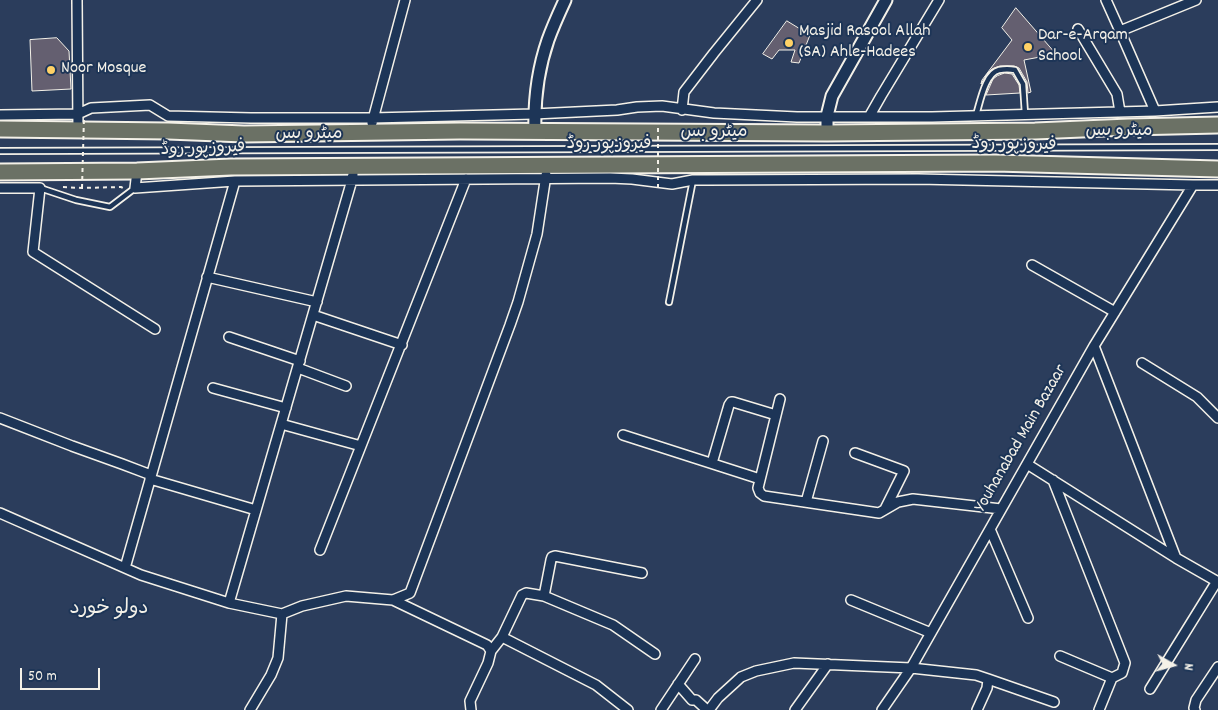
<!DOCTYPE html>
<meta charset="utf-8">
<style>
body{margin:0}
#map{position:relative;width:1218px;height:710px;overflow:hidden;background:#2b3d5c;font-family:Dekko,sans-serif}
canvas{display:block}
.north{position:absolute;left:1148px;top:640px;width:50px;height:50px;-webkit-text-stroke:4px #1d3557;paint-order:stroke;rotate:97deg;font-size:14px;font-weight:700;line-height:20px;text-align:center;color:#f4f1e8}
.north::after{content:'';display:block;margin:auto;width:18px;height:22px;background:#f4f1e8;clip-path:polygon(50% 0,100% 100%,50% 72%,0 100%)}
.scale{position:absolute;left:20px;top:668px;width:80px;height:22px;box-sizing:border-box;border:2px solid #f4f1e8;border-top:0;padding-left:6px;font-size:15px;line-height:18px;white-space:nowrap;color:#f4f1e8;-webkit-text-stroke:4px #1d3557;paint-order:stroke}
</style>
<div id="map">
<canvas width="1218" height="710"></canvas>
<div class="north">N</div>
<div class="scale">50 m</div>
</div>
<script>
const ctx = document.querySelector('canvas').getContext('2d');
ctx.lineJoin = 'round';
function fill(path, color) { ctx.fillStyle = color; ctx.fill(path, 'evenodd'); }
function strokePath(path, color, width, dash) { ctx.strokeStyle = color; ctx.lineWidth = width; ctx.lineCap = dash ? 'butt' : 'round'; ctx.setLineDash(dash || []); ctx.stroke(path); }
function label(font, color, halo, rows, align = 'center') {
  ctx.font = font + ' Dekko,"Playpen Sans Arabic",sans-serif'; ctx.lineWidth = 4; ctx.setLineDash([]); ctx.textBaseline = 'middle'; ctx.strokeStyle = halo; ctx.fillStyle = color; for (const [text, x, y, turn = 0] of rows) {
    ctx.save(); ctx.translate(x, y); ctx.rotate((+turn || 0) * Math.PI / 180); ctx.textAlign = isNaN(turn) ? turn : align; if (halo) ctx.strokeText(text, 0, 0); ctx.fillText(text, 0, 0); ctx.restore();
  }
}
const building = new Path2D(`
 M 1016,8 L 1056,54 L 1024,60 L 1031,92 L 1028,93 L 1027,82 L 1019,68 L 1014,66 L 1000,66 L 992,69 L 987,74 L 981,84 L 982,80 L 1012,40 L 1002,28 Z
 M 787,21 L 810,35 L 799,63 L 791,62 L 795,50 L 779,50 L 772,59 L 763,54 Z
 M 57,38 L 69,51 L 71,89 L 32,91 L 30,40 Z
 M 1005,73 L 1012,74 L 1019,85 L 1020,93 L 986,95 L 993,79 L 997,76 Z`);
fill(building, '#645f70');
strokePath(building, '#f4f1e8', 1);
const service = new Path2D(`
 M 976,115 C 980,103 985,73 999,70 C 1004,69 1010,69 1015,70 L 1023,84 L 1025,114
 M 0,151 L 1218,147
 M 40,188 L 76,200 L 110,207 L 135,188
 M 669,302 L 693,180`);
const minor = new Path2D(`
 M 77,0 L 78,130
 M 1106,0 L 1120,31
 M 1078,29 L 1117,94 L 1120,112
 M 682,110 L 684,92 L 714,53 L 757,0
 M 1155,111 L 1120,31 L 1196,0
 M 0,115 L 78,114 L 91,108 L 150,105 L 168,116 L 251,118 L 372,118 L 534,114 L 617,110 L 637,107 L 662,106 L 714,113 L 797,117 L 932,117 L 1155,111 L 1218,107
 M 869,117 L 881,96 L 939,0
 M 372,123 L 405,0
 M 137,171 L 135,188 L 235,181 L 610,178 L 632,179 L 672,184 L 693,180 L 707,180 L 918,179 L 1193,185 L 1218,185
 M 0,188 L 40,188 L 33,252 L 155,329
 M 1032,265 L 1115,312
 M 207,277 L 317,302
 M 313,315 L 402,345
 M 229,337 L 300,361
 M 1094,346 L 1176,558
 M 1142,363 L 1197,397 L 1218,418
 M 298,368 L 346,386
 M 213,388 L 286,408
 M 780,399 L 758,488 L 760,493 L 764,496 L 879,513 L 898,502 L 913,499 L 1001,509
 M 0,418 L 72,446 L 122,464 L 151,475
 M 281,424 L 361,446
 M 623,435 L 760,479
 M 855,453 L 904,471 L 885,509
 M 712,463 L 729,405 L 731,402 L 733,402 L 776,415
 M 1027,464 L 1176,558 L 1218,582
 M 150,479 L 256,510
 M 1053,480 L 1125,663 L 1122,673 L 1112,678 L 1099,710
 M 806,502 L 823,441
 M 0,513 L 141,575 L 229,603 L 282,614 L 302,606 L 346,596 L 393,600 L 410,593 L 510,325 L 518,302 L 537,234 L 546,175
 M 990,529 L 1028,618
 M 320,550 L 466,179
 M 125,568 L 235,181
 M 544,596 L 551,560 L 552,557 L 555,556 L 642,573
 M 393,600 L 487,645 L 491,651 L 488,663 L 470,701 L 471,710
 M 851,600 L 931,633
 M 229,603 L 352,180 L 353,174
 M 502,637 L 596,685 L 628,710
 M 491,651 L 502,637 L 522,595 L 526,593 L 544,596 L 613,625 L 655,654
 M 1060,656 L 1112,678
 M 988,679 L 1054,702
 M 678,684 L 692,700 L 696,700 L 707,710
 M 1150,689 L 1217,581
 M 250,710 L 271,675 L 278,658 L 282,614
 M 661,710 L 695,659
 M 709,710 L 718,698 L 741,677 L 756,671 L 794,663 L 911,668 L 976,675 L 988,679 L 987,688 L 977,710
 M 795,710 L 828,664
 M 882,710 L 911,668 L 1094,346 L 1193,185
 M 1195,710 L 1194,708 L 1196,700 L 1218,667`);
const tertiary = new Path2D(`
 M 535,132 C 534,101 538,69 548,40 C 553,26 559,13 565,0
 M 827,133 L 827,116 L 832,96 L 886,0`);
const primary = new Path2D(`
 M 0,129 L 168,131 L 244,134 L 460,131 L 827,133 L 1035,131 L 1129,127 L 1218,125
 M 0,172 L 137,171 L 231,167 L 995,163 L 1218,169`);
strokePath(service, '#f4f1e8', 8);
strokePath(minor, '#f4f1e8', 12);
strokePath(tertiary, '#f4f1e8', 15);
strokePath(primary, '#f4f1e8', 19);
strokePath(new Path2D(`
 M 63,187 L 82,188 L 121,187 L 123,188`), '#f4f1e8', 2, [4, 4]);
strokePath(service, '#1d3557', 4.5);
strokePath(minor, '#1d3557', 9);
strokePath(tertiary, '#1d3557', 11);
strokePath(primary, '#6b7165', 15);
strokePath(new Path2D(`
 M 82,188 L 84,117
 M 658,188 L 658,124`), '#f4f1e8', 2, [4, 4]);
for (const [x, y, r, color] of [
 [789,43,5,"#ffd166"],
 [1028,47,5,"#ffd166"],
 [51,70,5,"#ffd166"]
]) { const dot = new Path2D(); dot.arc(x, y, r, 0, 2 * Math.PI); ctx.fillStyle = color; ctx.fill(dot); strokePath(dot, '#1d3557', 2); }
label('18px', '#f4f1e8', '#1d3557', [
 ["Masjid Rasool Allah",799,33],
 ["(SA) Ahle-Hadees",799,54],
 ["Dar-e-Arqam",1038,37],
 ["School",1038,58],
 ["Noor Mosque",61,70]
], 'left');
label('18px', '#f4f1e8', '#1d3557', [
 ["میٹرو بس",1119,133],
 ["میٹرو بس",714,134],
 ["میٹرو بس",309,136],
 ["فیروزپور روڈ",609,146],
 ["فیروزپور روڈ",1014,146,1],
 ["فیروزپور روڈ",203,150,-2],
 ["Youhanabad Main Bazaar",1022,439,-60]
]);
label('20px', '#f4f1e8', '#1d3557', [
 ["دولو خورد",109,610]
]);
</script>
